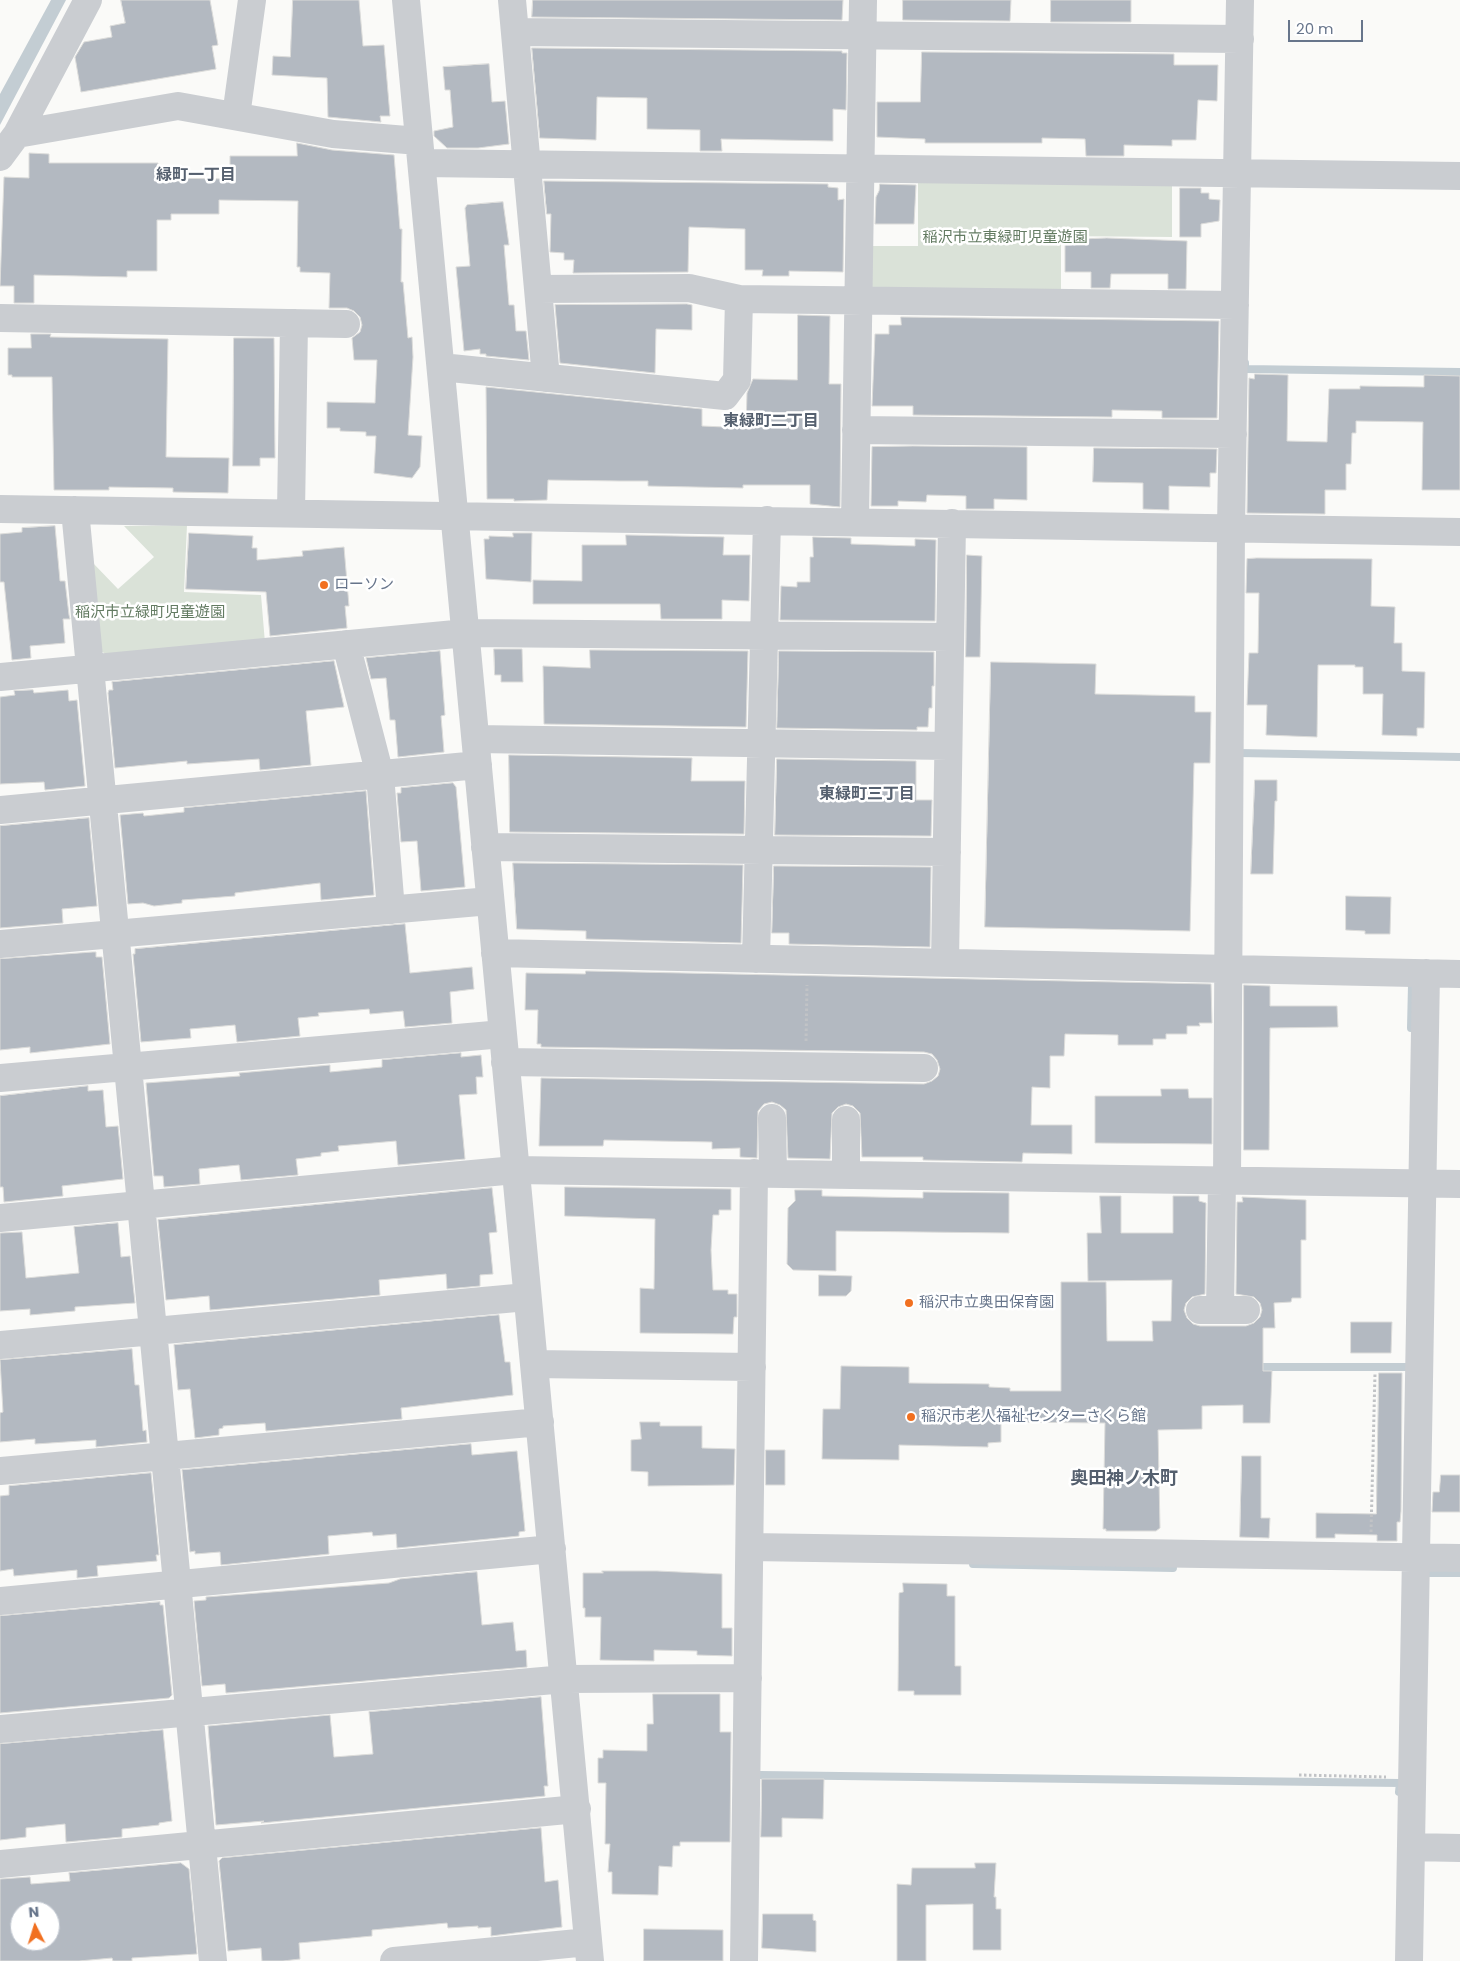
<!DOCTYPE html>
<meta charset="utf-8">
<style>
body{margin:0}
#map{position:relative;width:1460px;height:1961px;overflow:hidden;background:#fafaf8;font-family:Poppins,sans-serif}
canvas{display:block}
.north{position:absolute;left:10px;top:1901px;width:50px;height:50px;box-sizing:border-box;background:#fff;border:1px solid #c2c8d1;border-radius:50%;rotate:355deg;font-size:14px;font-weight:700;line-height:20px;text-align:center;color:#67758b}
.north::after{content:'';display:block;margin:auto;width:18px;height:22px;background:#f17020;clip-path:polygon(50% 0,100% 100%,50% 72%,0 100%)}
.scale{position:absolute;left:1288px;top:20px;width:75px;height:22px;box-sizing:border-box;border:2px solid #67758b;border-top:0;padding-left:6px;font-size:15px;line-height:18px;white-space:nowrap;color:#67758b;-webkit-text-stroke:4px #fff;paint-order:stroke}
</style>
<div id="map">
<canvas width="1460" height="1961"></canvas>
<div class="north">N</div>
<div class="scale">20 m</div>
</div>
<script>
const ctx = document.querySelector('canvas').getContext('2d');
ctx.lineJoin = 'round';
function fill(path, color) { ctx.fillStyle = color; ctx.fill(path, 'evenodd'); }
function strokePath(path, color, width, dash) { ctx.strokeStyle = color; ctx.lineWidth = width; ctx.lineCap = dash ? 'butt' : 'round'; ctx.setLineDash(dash || []); ctx.stroke(path); }
function label(font, color, halo, rows, align = 'center') {
  ctx.font = font + ' Poppins,"Noto Sans JP",sans-serif'; ctx.lineWidth = 5; ctx.setLineDash([]); ctx.textBaseline = 'middle'; ctx.strokeStyle = halo; ctx.fillStyle = color; for (const [text, x, y, turn = 0] of rows) {
    ctx.save(); ctx.translate(x, y); ctx.rotate((+turn || 0) * Math.PI / 180); ctx.textAlign = isNaN(turn) ? turn : align; if (halo) ctx.strokeText(text, 0, 0); ctx.fillText(text, 0, 0); ctx.restore();
  }
}
fill(new Path2D(`
 M 918,180 L 1172,183 L 1172,237 L 1061,236 L 1061,294 L 879,293 L 869,285 L 870,246 L 918,246 Z
 M 187,525 L 184,592 L 261,595 L 265,643 L 110,657 L 101,651 L 93,563 L 118,589 L 154,557 L 124,526 Z`), '#dae2d8');
fill(new Path2D(`
 M 51,0 L 66,0 L 0,125 L 0,94 Z`), '#c3cdd3');
strokePath(new Path2D(`
 M 1245,363 L 1245,369 L 1460,372
 M 1239,753 L 1460,757
 M 1411,1028 L 1412,985
 M 1254,1367 L 1406,1367
 M 973,1564 L 1173,1568
 M 1424,1573 L 1460,1573
 M 760,1775 L 1400,1783 L 1399,1792`), '#c3cdd3', 8);
const building = new Path2D(`
 M 121,0 L 210,0 L 218,45 L 212,46 L 216,69 L 81,92 L 75,57 L 84,42 L 112,37 L 110,26 L 125,23 Z
 M 293,0 L 359,0 L 363,46 L 384,45 L 390,116 L 380,116 L 381,122 L 328,117 L 327,78 L 272,75 L 273,56 L 290,57 Z
 M 533,0 L 843,0 L 842,20 L 532,17 Z
 M 903,0 L 1011,0 L 1010,21 L 903,20 Z
 M 1051,0 L 1131,0 L 1131,22 L 1051,22 Z
 M 532,48 L 842,51 L 842,53 L 847,53 L 846,110 L 833,109 L 833,141 L 721,139 L 722,151 L 700,151 L 700,130 L 647,129 L 647,98 L 597,97 L 596,140 L 540,138 Z
 M 922,52 L 1174,54 L 1174,65 L 1218,65 L 1217,101 L 1198,100 L 1196,140 L 1172,140 L 1172,146 L 1124,145 L 1124,156 L 1086,156 L 1085,139 L 1042,138 L 1042,143 L 925,143 L 925,139 L 877,137 L 877,102 L 920,102 Z
 M 489,64 L 492,102 L 505,101 L 509,144 L 478,148 L 447,148 L 434,136 L 434,131 L 453,127 L 450,90 L 445,90 L 443,67 Z
 M 297,143 L 332,150 L 394,155 L 400,229 L 402,229 L 401,282 L 403,282 L 408,338 L 412,337 L 413,357 L 408,435 L 422,436 L 420,467 L 412,478 L 374,473 L 376,436 L 366,436 L 366,432 L 340,431 L 340,428 L 327,428 L 327,402 L 375,403 L 377,360 L 354,360 L 352,338 L 360,332 L 362,325 L 360,317 L 354,311 L 347,308 L 329,308 L 330,273 L 300,272 L 300,267 L 297,267 L 298,201 L 219,200 L 219,214 L 171,214 L 171,220 L 157,220 L 157,271 L 127,271 L 127,277 L 34,275 L 34,303 L 14,303 L 14,286 L 0,286 L 4,177 L 29,178 L 29,153 L 49,154 L 49,163 L 158,163 L 158,178 L 230,179 L 230,156 L 297,156 Z
 M 544,181 L 828,184 L 828,187 L 838,188 L 838,200 L 844,199 L 843,272 L 789,271 L 789,276 L 762,276 L 763,270 L 745,270 L 745,229 L 689,227 L 688,272 L 573,273 L 574,260 L 564,260 L 564,253 L 550,252 L 551,214 L 547,214 Z
 M 880,184 L 916,185 L 914,224 L 875,224 L 876,197 L 879,191 Z
 M 1180,188 L 1201,188 L 1201,193 L 1209,193 L 1209,199 L 1220,200 L 1219,221 L 1201,224 L 1201,237 L 1180,237 Z
 M 503,202 L 509,245 L 504,245 L 509,305 L 514,305 L 516,331 L 526,331 L 529,360 L 486,356 L 486,354 L 480,354 L 480,349 L 464,351 L 456,267 L 470,266 L 465,208 L 467,205 Z
 M 1107,238 L 1187,241 L 1186,289 L 1168,289 L 1168,274 L 1111,274 L 1110,288 L 1091,288 L 1091,272 L 1065,272 L 1065,240 Z
 M 687,304 L 692,305 L 692,330 L 656,329 L 655,373 L 560,363 L 555,305 Z
 M 798,315 L 830,316 L 829,384 L 841,384 L 840,507 L 810,504 L 810,485 L 743,485 L 743,488 L 648,486 L 648,481 L 620,481 L 548,480 L 547,500 L 514,501 L 514,499 L 487,499 L 486,387 L 702,409 L 702,426 L 746,428 L 747,393 L 753,379 L 797,380 Z
 M 901,317 L 1219,321 L 1217,418 L 1162,418 L 1162,411 L 1112,410 L 1112,417 L 913,415 L 913,406 L 872,406 L 875,334 L 889,334 L 889,325 L 901,325 Z
 M 31,334 L 51,334 L 50,337 L 168,339 L 166,457 L 229,458 L 228,493 L 173,492 L 173,488 L 109,487 L 109,490 L 54,490 L 52,377 L 12,377 L 12,375 L 8,375 L 8,348 L 31,348 Z
 M 234,338 L 274,338 L 275,458 L 260,458 L 260,466 L 233,466 Z
 M 1255,374 L 1288,375 L 1287,441 L 1327,442 L 1329,389 L 1360,389 L 1360,386 L 1424,387 L 1424,375 L 1460,376 L 1460,490 L 1422,490 L 1423,422 L 1356,421 L 1356,433 L 1352,433 L 1351,464 L 1346,464 L 1346,490 L 1325,490 L 1325,514 L 1247,513 L 1249,378 L 1254,379 Z
 M 913,446 L 1027,447 L 1027,500 L 994,499 L 994,509 L 966,509 L 966,496 L 927,495 L 926,502 L 898,501 L 898,506 L 871,506 L 872,447 Z
 M 1094,448 L 1217,449 L 1216,473 L 1210,473 L 1210,487 L 1169,486 L 1169,510 L 1143,509 L 1143,483 L 1093,482 Z
 M 55,526 L 60,581 L 65,581 L 69,615 L 70,619 L 63,619 L 65,643 L 30,646 L 31,658 L 12,660 L 4,582 L 0,582 L 0,534 L 22,532 L 22,528 Z
 M 189,533 L 253,536 L 252,548 L 257,548 L 257,560 L 303,556 L 302,551 L 344,547 L 349,606 L 345,606 L 347,628 L 270,636 L 266,592 L 186,589 Z
 M 513,533 L 532,533 L 531,582 L 486,579 L 484,539 L 489,539 L 489,536 L 513,537 Z
 M 626,535 L 724,537 L 723,555 L 750,555 L 749,601 L 722,600 L 722,619 L 661,619 L 660,604 L 533,604 L 533,580 L 582,581 L 582,545 L 626,545 Z
 M 813,537 L 851,538 L 851,544 L 915,546 L 915,539 L 936,540 L 935,621 L 780,620 L 781,586 L 797,587 L 797,582 L 810,582 L 810,557 L 813,557 Z
 M 967,555 L 982,556 L 980,657 L 966,657 Z
 M 1257,558 L 1372,559 L 1371,606 L 1395,607 L 1394,643 L 1402,643 L 1402,671 L 1425,672 L 1424,728 L 1417,728 L 1417,736 L 1382,735 L 1383,694 L 1363,694 L 1363,667 L 1355,667 L 1355,665 L 1318,665 L 1317,737 L 1266,735 L 1267,705 L 1247,705 L 1249,653 L 1258,653 L 1259,593 L 1246,593 L 1247,559 Z
 M 494,649 L 522,649 L 523,682 L 501,682 L 501,675 L 495,675 Z
 M 590,650 L 748,651 L 746,727 L 544,724 L 543,666 L 590,668 Z
 M 440,651 L 445,715 L 441,716 L 444,752 L 398,757 L 395,720 L 390,720 L 386,678 L 371,679 L 366,658 Z
 M 779,651 L 934,652 L 934,686 L 932,686 L 932,708 L 929,708 L 928,727 L 917,727 L 917,730 L 777,728 Z
 M 334,661 L 344,707 L 306,711 L 311,765 L 260,770 L 259,759 L 187,764 L 187,761 L 115,768 L 108,693 L 109,690 L 113,690 L 112,682 Z
 M 991,662 L 1096,664 L 1095,694 L 1195,696 L 1195,712 L 1211,712 L 1210,763 L 1194,763 L 1190,931 L 985,927 Z
 M 33,690 L 34,693 L 68,690 L 69,701 L 77,700 L 85,786 L 45,790 L 44,782 L 0,784 L 0,697 L 15,695 L 14,691 Z
 M 509,755 L 692,758 L 691,781 L 745,781 L 744,834 L 510,832 Z
 M 777,759 L 916,761 L 916,800 L 932,800 L 931,836 L 775,835 Z
 M 1255,780 L 1277,780 L 1277,801 L 1275,801 L 1273,874 L 1251,874 Z
 M 453,783 L 456,787 L 465,887 L 421,891 L 417,841 L 401,842 L 397,793 L 401,793 L 401,788 Z
 M 366,791 L 374,895 L 321,900 L 320,883 L 235,893 L 235,896 L 182,900 L 182,903 L 154,906 L 143,903 L 128,904 L 120,815 L 143,813 L 144,816 L 184,812 L 184,808 Z
 M 89,818 L 97,906 L 62,909 L 63,923 L 0,928 L 0,826 Z
 M 513,863 L 743,865 L 741,943 L 586,939 L 586,931 L 517,929 Z
 M 774,866 L 931,867 L 930,947 L 789,944 L 789,933 L 772,933 Z
 M 1346,896 L 1391,897 L 1390,934 L 1365,934 L 1365,931 L 1346,930 Z
 M 405,924 L 410,973 L 472,967 L 474,989 L 450,992 L 452,1023 L 405,1027 L 403,1011 L 370,1014 L 369,1009 L 358,1010 L 318,1013 L 319,1016 L 298,1018 L 300,1036 L 237,1042 L 235,1025 L 190,1029 L 191,1038 L 141,1042 L 133,954 L 135,954 L 135,949 Z
 M 93,952 L 96,952 L 96,957 L 102,957 L 110,1044 L 30,1053 L 30,1047 L 0,1050 L 0,959 Z
 M 586,971 L 1211,984 L 1212,1023 L 1199,1023 L 1200,1026 L 1187,1026 L 1187,1034 L 1166,1034 L 1166,1039 L 1153,1039 L 1153,1045 L 1118,1045 L 1118,1035 L 1065,1034 L 1064,1056 L 1050,1056 L 1050,1088 L 1032,1087 L 1031,1125 L 1072,1125 L 1072,1154 L 1023,1153 L 1022,1162 L 923,1160 L 923,1157 L 862,1157 L 860,1113 L 853,1106 L 846,1104 L 838,1107 L 832,1113 L 830,1159 L 788,1158 L 786,1110 L 780,1105 L 772,1102 L 764,1104 L 758,1111 L 757,1158 L 740,1157 L 740,1148 L 712,1149 L 712,1142 L 604,1140 L 603,1146 L 539,1146 L 541,1078 L 924,1084 L 932,1081 L 938,1076 L 940,1069 L 937,1060 L 932,1054 L 924,1052 L 541,1047 L 541,1044 L 537,1044 L 538,1010 L 525,1010 L 526,973 L 585,974 Z
 M 1244,985 L 1270,986 L 1270,1006 L 1337,1006 L 1338,1027 L 1270,1028 L 1269,1150 L 1244,1150 Z
 M 461,1053 L 461,1057 L 481,1055 L 483,1077 L 476,1077 L 477,1094 L 459,1095 L 465,1159 L 398,1165 L 396,1141 L 338,1146 L 339,1151 L 321,1153 L 321,1156 L 296,1159 L 298,1175 L 241,1180 L 239,1165 L 199,1169 L 200,1184 L 164,1187 L 163,1176 L 154,1176 L 146,1083 L 240,1076 L 239,1073 L 330,1065 L 330,1072 L 382,1067 L 382,1060 Z
 M 88,1086 L 88,1091 L 103,1090 L 106,1127 L 118,1126 L 123,1179 L 62,1186 L 63,1196 L 4,1202 L 3,1187 L 0,1187 L 0,1096 Z
 M 1161,1089 L 1188,1089 L 1189,1098 L 1212,1098 L 1212,1144 L 1095,1143 L 1095,1096 L 1161,1096 Z
 M 565,1187 L 731,1189 L 731,1210 L 719,1210 L 719,1215 L 713,1215 L 711,1250 L 713,1290 L 728,1290 L 728,1294 L 737,1294 L 737,1317 L 734,1317 L 733,1334 L 640,1333 L 640,1288 L 654,1289 L 655,1219 L 565,1216 Z
 M 492,1188 L 497,1232 L 489,1233 L 493,1274 L 480,1275 L 480,1286 L 447,1289 L 446,1274 L 379,1280 L 380,1295 L 210,1310 L 209,1296 L 166,1300 L 158,1220 Z
 M 795,1190 L 822,1190 L 822,1196 L 923,1198 L 923,1192 L 1009,1193 L 1009,1233 L 836,1231 L 836,1271 L 793,1270 L 787,1264 L 788,1208 L 795,1201 Z
 M 1100,1196 L 1121,1196 L 1121,1233 L 1173,1233 L 1173,1196 L 1199,1196 L 1199,1201 L 1206,1203 L 1205,1294 L 1192,1297 L 1186,1303 L 1184,1310 L 1187,1318 L 1193,1324 L 1200,1326 L 1246,1326 L 1254,1323 L 1260,1317 L 1262,1310 L 1260,1303 L 1254,1297 L 1236,1294 L 1237,1202 L 1243,1202 L 1242,1197 L 1306,1200 L 1306,1240 L 1301,1240 L 1301,1298 L 1292,1298 L 1291,1302 L 1274,1303 L 1275,1328 L 1263,1328 L 1263,1371 L 1272,1371 L 1270,1423 L 1243,1423 L 1243,1405 L 1202,1406 L 1202,1429 L 1158,1430 L 1160,1528 L 1156,1531 L 1106,1531 L 1106,1529 L 1103,1529 L 1105,1423 L 1001,1422 L 1001,1442 L 988,1443 L 988,1447 L 899,1445 L 899,1460 L 822,1459 L 823,1409 L 840,1409 L 841,1366 L 909,1367 L 909,1383 L 989,1384 L 989,1387 L 1010,1388 L 1010,1391 L 1061,1391 L 1061,1282 L 1106,1282 L 1107,1341 L 1153,1341 L 1152,1321 L 1171,1321 L 1172,1280 L 1088,1281 L 1087,1233 L 1101,1233 Z
 M 118,1223 L 121,1257 L 130,1256 L 135,1303 L 75,1307 L 75,1311 L 30,1315 L 30,1309 L 0,1311 L 0,1233 L 22,1232 L 26,1278 L 79,1273 L 74,1227 Z
 M 819,1275 L 852,1276 L 851,1291 L 846,1296 L 819,1296 Z
 M 499,1315 L 505,1362 L 510,1362 L 513,1395 L 401,1408 L 402,1419 L 266,1431 L 265,1423 L 223,1426 L 223,1428 L 219,1429 L 219,1435 L 195,1438 L 190,1389 L 178,1390 L 174,1345 Z
 M 1351,1322 L 1392,1322 L 1391,1353 L 1351,1353 Z
 M 132,1349 L 135,1385 L 139,1385 L 143,1431 L 146,1430 L 147,1442 L 96,1447 L 96,1440 L 35,1444 L 35,1439 L 0,1442 L 0,1413 L 3,1412 L 0,1360 Z
 M 1379,1373 L 1402,1373 L 1401,1511 L 1400,1522 L 1397,1522 L 1397,1541 L 1377,1541 L 1377,1535 L 1335,1534 L 1335,1538 L 1316,1538 L 1316,1513 L 1376,1514 Z
 M 640,1422 L 660,1422 L 660,1426 L 702,1426 L 702,1448 L 735,1449 L 734,1485 L 648,1486 L 648,1472 L 631,1471 L 631,1440 L 641,1439 Z
 M 471,1444 L 472,1455 L 517,1451 L 525,1531 L 519,1532 L 519,1536 L 397,1548 L 396,1534 L 373,1536 L 372,1532 L 328,1536 L 329,1554 L 221,1565 L 220,1552 L 195,1554 L 195,1551 L 190,1552 L 182,1470 Z
 M 766,1450 L 785,1450 L 785,1485 L 766,1485 Z
 M 1242,1456 L 1261,1456 L 1261,1518 L 1270,1518 L 1269,1538 L 1240,1537 Z
 M 151,1473 L 159,1555 L 156,1555 L 157,1561 L 97,1566 L 98,1576 L 77,1578 L 77,1570 L 14,1576 L 13,1569 L 0,1571 L 0,1496 L 9,1495 L 9,1486 Z
 M 1441,1475 L 1460,1475 L 1460,1512 L 1432,1512 L 1433,1492 L 1439,1492 Z
 M 602,1571 L 657,1571 L 722,1574 L 722,1628 L 732,1628 L 732,1656 L 697,1655 L 697,1651 L 654,1650 L 654,1661 L 600,1660 L 601,1617 L 585,1617 L 585,1608 L 583,1608 L 583,1573 L 603,1573 Z
 M 477,1572 L 482,1625 L 513,1622 L 516,1651 L 526,1650 L 527,1667 L 226,1693 L 225,1684 L 202,1686 L 194,1601 L 206,1600 L 206,1597 L 389,1583 L 400,1579 Z
 M 903,1583 L 947,1584 L 947,1596 L 955,1596 L 955,1666 L 961,1666 L 961,1695 L 914,1695 L 914,1691 L 898,1691 L 899,1593 L 903,1592 Z
 M 160,1602 L 160,1605 L 163,1605 L 172,1695 L 169,1698 L 0,1713 L 0,1616 Z
 M 653,1694 L 720,1694 L 720,1732 L 731,1732 L 730,1842 L 680,1842 L 680,1846 L 673,1846 L 672,1867 L 659,1866 L 658,1895 L 612,1894 L 612,1872 L 608,1872 L 610,1844 L 605,1844 L 606,1783 L 598,1783 L 598,1758 L 603,1758 L 603,1750 L 647,1751 L 647,1724 L 653,1724 Z
 M 541,1697 L 548,1786 L 544,1786 L 545,1796 L 261,1823 L 264,1821 L 216,1825 L 208,1726 L 330,1715 L 334,1757 L 373,1754 L 369,1712 Z
 M 163,1730 L 172,1821 L 159,1823 L 159,1825 L 122,1829 L 122,1837 L 66,1842 L 65,1824 L 26,1828 L 26,1837 L 0,1840 L 0,1744 Z
 M 762,1779 L 824,1779 L 823,1819 L 782,1818 L 782,1837 L 761,1837 Z
 M 541,1828 L 545,1882 L 558,1880 L 562,1927 L 491,1936 L 491,1927 L 478,1928 L 478,1926 L 448,1928 L 447,1923 L 372,1930 L 372,1936 L 299,1943 L 300,1959 L 283,1961 L 262,1961 L 261,1948 L 228,1951 L 219,1861 L 222,1858 Z
 M 181,1863 L 189,1869 L 197,1954 L 132,1958 L 132,1961 L 113,1961 L 112,1958 L 79,1961 L 0,1961 L 0,1879 L 30,1877 L 31,1884 L 70,1881 L 69,1873 ZM 20,1911 L 50,1911 L 50,1941 L 20,1941 Z
 M 975,1863 L 996,1863 L 994,1897 L 996,1897 L 996,1909 L 1001,1909 L 1001,1950 L 973,1950 L 973,1904 L 926,1905 L 926,1961 L 897,1961 L 897,1884 L 911,1885 L 912,1868 L 975,1868 Z
 M 763,1914 L 813,1914 L 813,1920 L 816,1921 L 816,1952 L 762,1948 Z
 M 644,1929 L 723,1930 L 723,1961 L 644,1961 Z`);
fill(building, '#b3b9c1');
strokePath(building, '#dcdcda', 1);
strokePath(new Path2D(`
 M 806,1041 L 807,985
 M 1371,1532 L 1375,1373
 M 1299,1775 L 1386,1777`), '#c1c3c6', 3, [2.5, 2.5]);
strokePath(new Path2D(`
 M 406,0 L 590,1961
 M 512,0 L 546,378
 M 515,32 L 1240,39
 M 236,116 L 252,0
 M 17,134 L 178,106 L 333,134 L 419,141
 M 0,157 L 17,134 L 88,0
 M 422,163 L 1460,176
 M 538,289 L 689,288 L 739,299 L 1235,305
 M 0,318 L 346,324
 M 441,367 L 725,396 L 737,380 L 739,299
 M 856,430 L 1233,434
 M 0,509 L 1460,532
 M 75,510 L 213,1961
 M 291,512 L 294,323
 M 855,521 L 863,0
 M 346,644 L 380,775 L 391,910
 M 0,677 L 466,633 L 950,637
 M 476,739 L 948,746
 M 0,810 L 478,765
 M 485,847 L 947,852
 M 0,944 L 490,901
 M 495,953 L 1460,974
 M 756,959 L 767,520
 M 945,962 L 952,523
 M 505,1062 L 924,1068
 M 0,1078 L 503,1034
 M 772,1118 L 773,1173
 M 846,1120 L 846,1175
 M 1227,1180 L 1231,527 L 1240,0
 M 0,1218 L 515,1170 L 1460,1184
 M 1200,1310 L 1246,1310
 M 1220,1310 L 1222,1180
 M 0,1345 L 527,1297
 M 534,1364 L 752,1367
 M 0,1471 L 540,1422
 M 750,1547 L 1460,1558
 M 0,1601 L 552,1549
 M 0,1729 L 565,1679 L 748,1678
 M 1411,1847 L 1460,1848
 M 0,1864 L 577,1809
 M 394,1961 L 588,1942
 M 744,1961 L 754,1173
 M 1409,1961 L 1426,973`), '#cacdd1', 28);
for (const [x, y, r, color] of [
 [324,585,5,"#f17020"],
 [909,1303,5,"#f17020"],
 [911,1417,5,"#f17020"]
]) { const dot = new Path2D(); dot.arc(x, y, r, 0, 2 * Math.PI); ctx.fillStyle = color; ctx.fill(dot); strokePath(dot, '#fff', 2); }
label('15px', '#637b62', '#fff', [
 ["稲沢市立東緑町児童遊園",1005,238],
 ["稲沢市立緑町児童遊園",150,613]
]);
label('15px', '#67758b', '#fff', [
 ["ローソン",334,585],
 ["稲沢市立奥田保育園",919,1303],
 ["稲沢市老人福祉センターさくら館",921,1417]
], 'left');
label('bold 16px', '#55606f', '#fff', [
 ["緑町一丁目",196,176],
 ["東緑町二丁目",771,422],
 ["東緑町三丁目",867,795]
]);
label('bold 18px', '#55606f', '#fff', [
 ["奥田神ノ木町",1124,1479]
]);
</script>
